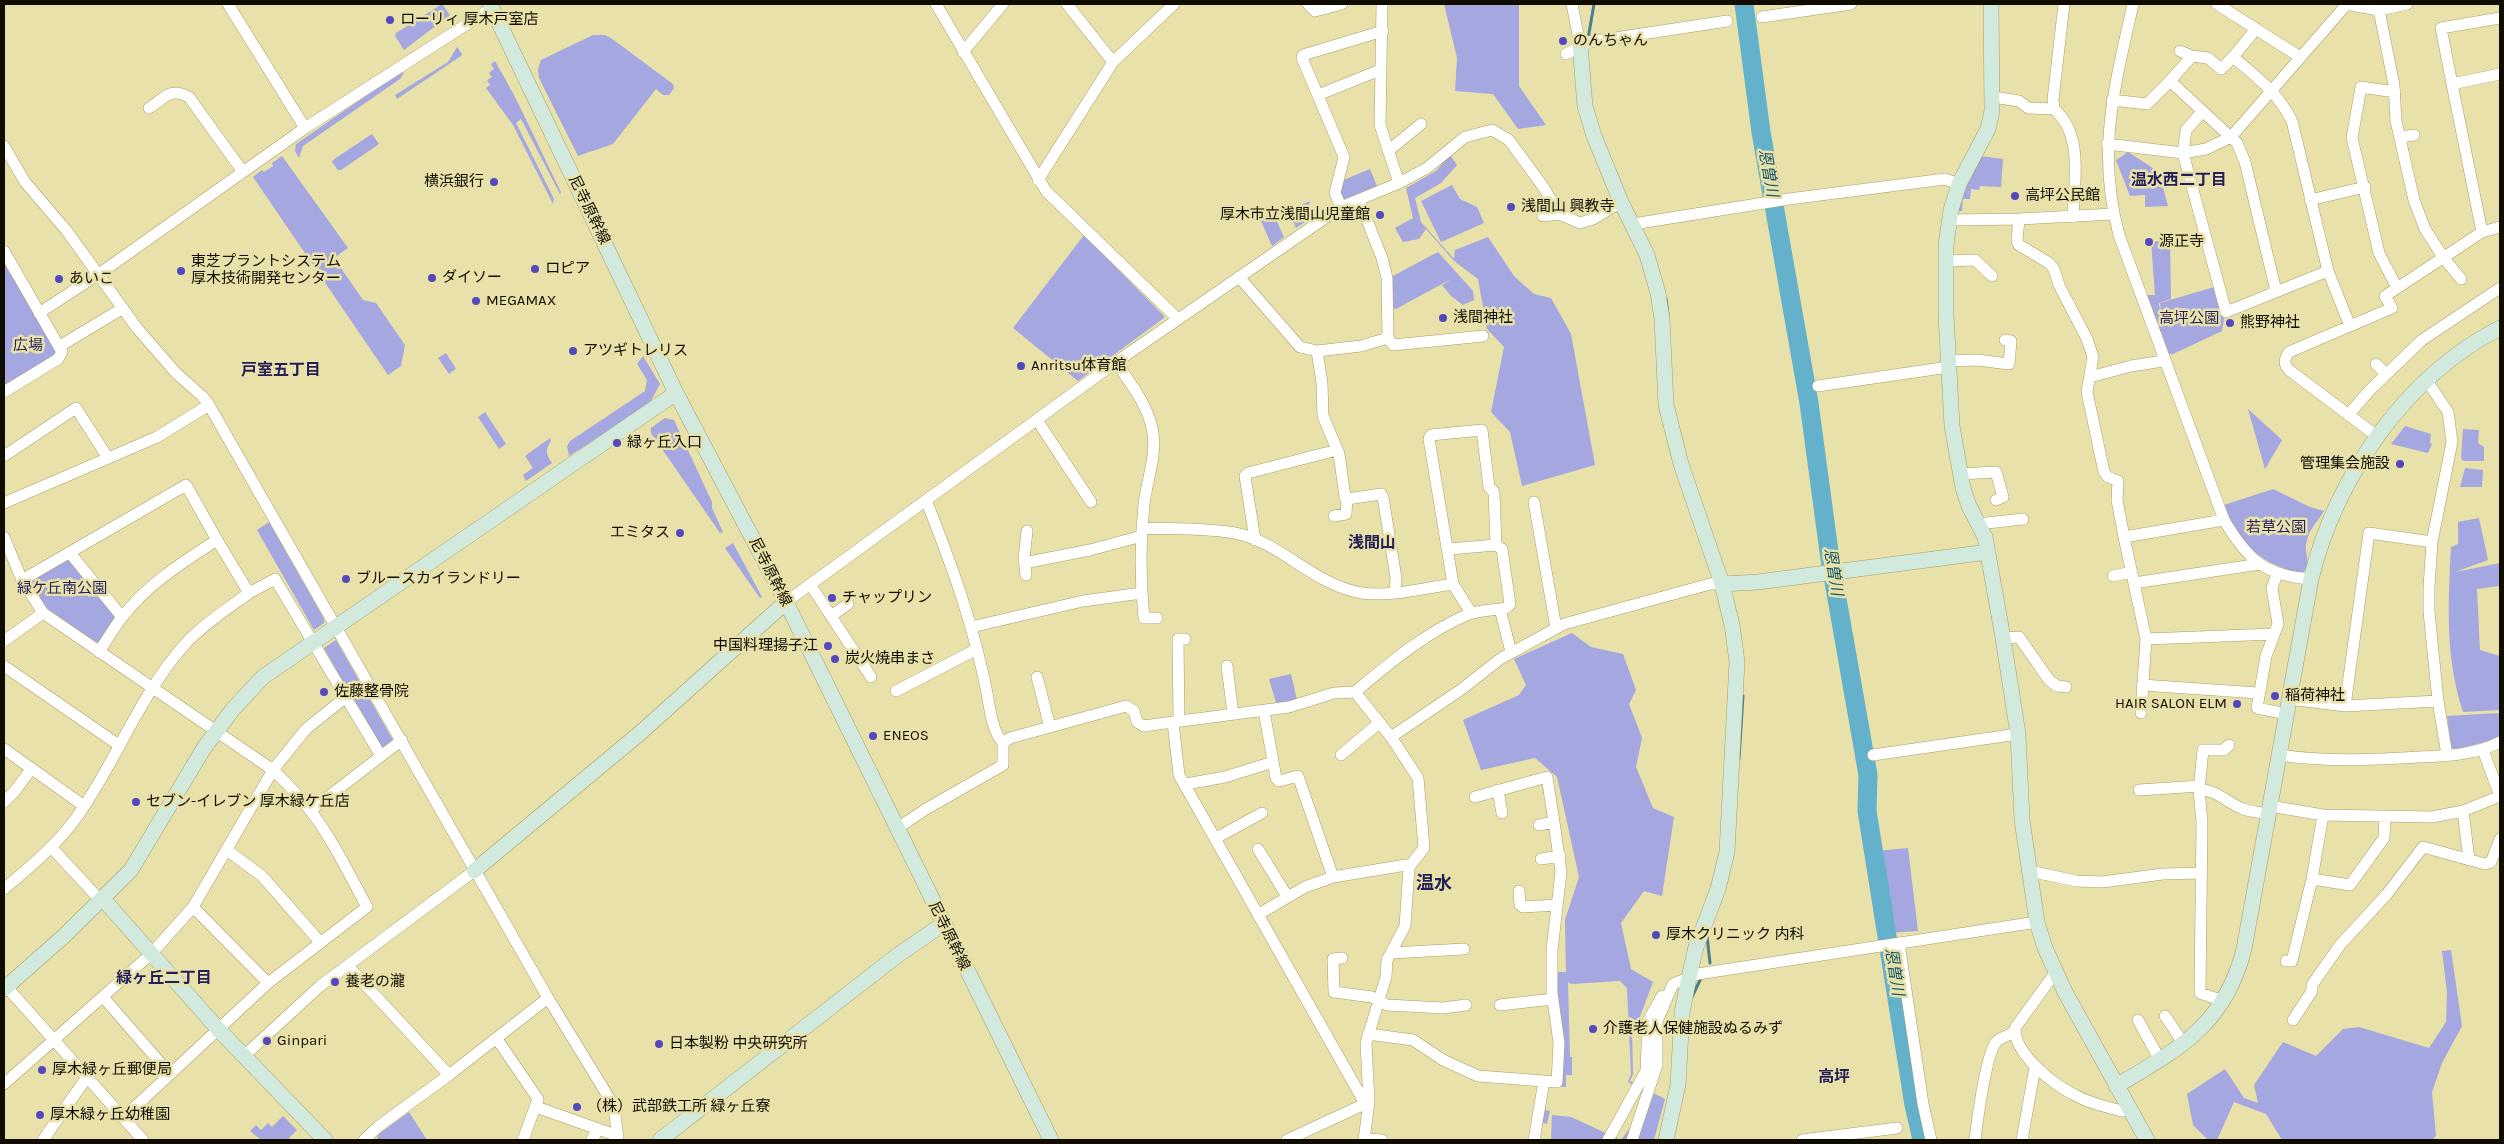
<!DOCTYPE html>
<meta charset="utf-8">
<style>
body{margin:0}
#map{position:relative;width:2504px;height:1144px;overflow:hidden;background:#e8e1a9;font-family:Karla,sans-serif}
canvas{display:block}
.frame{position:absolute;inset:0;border:5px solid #100d00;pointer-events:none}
</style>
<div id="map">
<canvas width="2504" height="1144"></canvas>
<div class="frame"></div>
</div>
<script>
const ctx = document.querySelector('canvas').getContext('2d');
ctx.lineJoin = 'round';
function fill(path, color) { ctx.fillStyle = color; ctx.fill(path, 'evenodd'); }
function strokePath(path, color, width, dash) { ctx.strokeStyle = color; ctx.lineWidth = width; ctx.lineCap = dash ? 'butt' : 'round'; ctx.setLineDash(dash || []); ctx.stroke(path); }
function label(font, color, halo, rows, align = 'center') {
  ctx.font = font + ' Karla,"Noto Sans JP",sans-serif'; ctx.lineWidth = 5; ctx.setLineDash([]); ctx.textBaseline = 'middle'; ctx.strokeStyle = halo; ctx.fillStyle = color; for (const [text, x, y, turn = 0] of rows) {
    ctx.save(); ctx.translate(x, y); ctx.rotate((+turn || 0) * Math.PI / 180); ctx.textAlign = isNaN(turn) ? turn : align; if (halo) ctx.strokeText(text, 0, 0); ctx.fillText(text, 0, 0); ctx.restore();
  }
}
fill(new Path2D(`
 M 442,4 L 450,15 L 404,50 L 395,36 L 396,33 Z
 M 1444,4 L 1519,4 L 1519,86 L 1546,125 L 1518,129 L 1493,94 L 1455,91 L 1457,58 Z
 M 593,35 L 605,35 L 611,38 L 673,84 L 674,88 L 669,95 L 663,95 L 656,89 L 613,144 L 578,156 L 539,78 L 538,69 L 541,60 Z
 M 457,47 L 462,54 L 461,56 L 397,99 L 395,95 L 448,62 Z
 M 495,61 C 520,103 539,148 561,192 L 560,194 L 521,119 L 516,123 L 554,199 L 553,204 L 513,125 L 486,88 L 490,85 L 487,80 L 492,77 L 489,73 L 494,69 L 491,64 Z
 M 402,71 L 404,73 L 400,79 L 303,146 L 299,158 L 295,151 L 296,144 Z
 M 372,134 L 379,144 L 341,170 L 338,170 L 332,162 L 333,160 Z
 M 2128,152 L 2159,172 L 2168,206 L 2145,207 L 2145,195 L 2130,196 L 2116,160 Z
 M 1450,155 L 1457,165 L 1441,183 L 1415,198 L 1421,222 L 1454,259 L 1455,250 L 1488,237 L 1514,276 L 1534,294 L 1551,298 L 1571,334 L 1595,465 L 1522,486 L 1510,432 L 1491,412 L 1504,347 L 1487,329 L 1478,279 L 1454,261 L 1426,229 L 1419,239 L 1403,242 L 1395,228 L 1413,218 L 1406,188 L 1436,171 Z
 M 282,156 L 348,248 L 334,258 L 363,300 L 376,303 L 405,345 L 401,366 L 388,375 L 253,177 L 262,170 L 264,172 L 273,166 L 272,163 Z
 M 1980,156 L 2003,159 L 2001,187 L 1980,186 L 1979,190 L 1971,189 L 1970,199 L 1963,199 L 1962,211 L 1957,211 L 1958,195 Z
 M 1370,169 L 1377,186 L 1345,199 L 1341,198 L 1341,181 Z
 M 1452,185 L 1460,199 L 1477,207 L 1484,223 L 1441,242 L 1421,201 Z
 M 1310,201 L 1305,222 L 1296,228 L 1288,210 Z
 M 1274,215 L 1284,237 L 1272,246 L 1261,221 Z
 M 1084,235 L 1164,316 L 1164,318 L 1078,381 L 1013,328 Z
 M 2151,241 L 2170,242 L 2171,299 L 2159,303 L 2162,325 L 2160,303 L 2214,287 L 2224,319 L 2222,331 L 2173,354 L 2167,354 L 2159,333 L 2164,332 L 2158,332 L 2146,295 L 2155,295 Z
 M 1438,252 L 1473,291 L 1474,300 L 1463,305 L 1451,296 L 1442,285 L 1451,279 L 1396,309 L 1393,308 L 1389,278 Z
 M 4,263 L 10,274 L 14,273 L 59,351 L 56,358 L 4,390 Z
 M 446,353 L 456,369 L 449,374 L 438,358 Z
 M 643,356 L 660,384 L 649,404 L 569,456 L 567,446 L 570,441 L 645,391 L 647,380 L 637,364 Z
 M 2248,409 L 2282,440 L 2265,469 Z
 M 485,412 L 506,444 L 499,449 L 478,417 Z
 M 665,418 L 674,420 L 712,502 L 712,508 L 723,532 L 720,533 L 651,433 L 651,428 Z
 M 2405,426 L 2431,434 L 2430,443 L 2432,444 L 2428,453 L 2391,444 Z
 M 2463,429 L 2479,430 L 2478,443 L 2484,447 L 2484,461 L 2463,461 L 2461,457 Z
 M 550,438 L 551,441 C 545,449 546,455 552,463 L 526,481 L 523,475 L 533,468 L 525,456 Z
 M 2465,468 L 2483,470 L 2482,487 L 2460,487 Z
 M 2273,489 L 2310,507 L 2324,511 C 2317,523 2308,529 2306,545 C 2305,556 2312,566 2301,574 C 2261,563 2238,545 2224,505 Z
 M 2479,518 L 2488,560 L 2455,572 L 2500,563 L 2500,586 L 2477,589 L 2480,650 L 2500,656 L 2500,710 L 2463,712 C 2445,657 2448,604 2451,547 L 2458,544 L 2458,522 Z
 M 269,522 L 324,619 L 324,623 L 314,630 L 257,530 Z
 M 733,543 L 762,597 L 760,598 L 725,548 Z
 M 67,557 L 114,614 L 115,620 L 102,641 L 96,642 L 42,605 L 29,580 Z
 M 1572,633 L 1591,647 L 1623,654 L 1636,690 L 1629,704 L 1642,738 L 1636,767 L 1653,808 L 1674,817 L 1662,896 L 1644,891 L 1621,923 L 1631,969 L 1653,982 L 1638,1022 L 1632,1028 L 1633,1074 L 1630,1081 L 1665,1099 L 1654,1140 L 1551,1140 L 1552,1115 L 1571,1117 L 1621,1140 L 1653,1097 L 1628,1082 L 1631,1074 L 1627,988 L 1620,981 L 1571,984 L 1568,982 L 1570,1057 L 1572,1057 L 1572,1075 L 1566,1075 L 1566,1087 L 1549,1086 L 1545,1110 L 1550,1111 L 1547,1124 L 1540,1122 L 1545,1087 L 1561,1083 L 1556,972 L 1566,972 L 1565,920 L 1579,877 L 1557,777 L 1535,758 L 1481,770 L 1463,720 L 1519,695 L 1526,685 L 1514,659 Z
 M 336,640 L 394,742 L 385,750 L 380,749 L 324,648 Z
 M 1291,674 L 1297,700 L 1277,706 L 1269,679 Z
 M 2500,713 L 2500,738 L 2455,750 L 2451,747 L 2447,716 Z
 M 1908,848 L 1918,931 L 1888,933 L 1884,908 L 1874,909 L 1865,852 Z
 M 2451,950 L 2462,1026 L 2442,1063 L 2432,1092 L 2436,1135 L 2433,1140 L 2282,1140 L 2266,1114 L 2234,1102 L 2217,1140 L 2208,1140 L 2193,1125 L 2187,1094 L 2225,1069 L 2244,1098 L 2258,1103 L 2254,1085 L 2283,1042 L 2316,1056 L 2343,1029 L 2359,1027 L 2429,1048 L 2446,1022 L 2447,992 L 2442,951 Z
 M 409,1112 L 427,1140 L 376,1140 L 379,1134 Z
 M 283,1116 L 297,1130 L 289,1138 L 290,1140 L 261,1140 L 250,1131 L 256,1125 L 261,1130 L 268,1123 L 272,1127 Z`), '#a4a7e0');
strokePath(new Path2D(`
 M 1588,39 L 1594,4
 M 1666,299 L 1668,315
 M 1739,759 L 1743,696
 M 1707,936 L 1710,963
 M 1692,997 L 1702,976`), '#4a808e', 3);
strokePath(new Path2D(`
 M 1744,4 L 1761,132 L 1809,403 L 1830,559 L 1868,775 L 1867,811 L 1914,1105 L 1922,1140`), '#63b1cb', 19);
const street = new Path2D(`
 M 228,4 L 305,128
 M 936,4 L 1046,191 L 1178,319
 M 1067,4 L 1113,62
 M 1308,4 L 1315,11 L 1342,4
 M 1382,4 L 1380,125 L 1399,183
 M 1572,4 L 1580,45
 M 2064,4 L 2053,100 L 2054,109 C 2084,135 2074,182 2073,217
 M 2133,4 C 2115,86 2096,150 2119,235 L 2224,520 C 2247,559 2265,576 2311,579
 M 2217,4 L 2256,29 L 2233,57 C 2257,77 2278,93 2292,121 L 2328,271 L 2350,326
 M 2345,4 L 2379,10 L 2407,4
 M 2379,10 L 2394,85 L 2396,121 L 2414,200 L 2425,229 L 2443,257 L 2461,279
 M 1762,17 L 1851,4
 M 2500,18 L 2441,28 L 2452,84 L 2500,74
 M 2256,29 L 2300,57
 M 2180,51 L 2192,56
 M 963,52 L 1003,4
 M 1566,54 L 1589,42 L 1727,21
 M 2233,57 L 2221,69 L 2208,58 L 2192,56 L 2170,81 L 2237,143 L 2245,162 L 2276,291
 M 2452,84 L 2482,232
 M 2395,92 L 2361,87 L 2352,138 L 2379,253 L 2397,288
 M 1318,95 L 1380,70
 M 1993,97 L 2019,101 L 2028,108 L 2054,109
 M 2112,100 L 2147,104 L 2170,81
 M 149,108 C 166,97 170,87 189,97 L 243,172
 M 2203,111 L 2186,130 L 2183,153 L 2226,312 L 2328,271
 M 2400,137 L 2414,135
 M 2107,144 L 2183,153 L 2206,149 L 2231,137 L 2347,4
 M 4,146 L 25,182 L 66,230 L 137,328 L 176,373 L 202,396 L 209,405 L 548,998 L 614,1106 L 618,1140
 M 1388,151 L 1421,124
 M 1038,180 L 1113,62 L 1174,4
 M 1359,200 L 1382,258 L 1387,278 L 1388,338 L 1393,345 L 1483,336
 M 2310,200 L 2365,187
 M 1341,207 L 1335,193 L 1344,157 L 1302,58 L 1303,55 L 1383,31
 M 2113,214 L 2019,219 L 2017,241 L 2019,245 L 2049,263 L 2054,269 L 2059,285 L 2087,339 L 2093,357 L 2087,392 L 2104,472 L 2108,477 L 2118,481 L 2117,500 L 2124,537 L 2224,520
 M 1543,216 L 1559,214 L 1580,223 L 1593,219 L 1621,202
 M 1950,220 L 2019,219
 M 1633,224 L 1789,199 L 1945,179 L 1959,184
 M 4,251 L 62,352 L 58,359 L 4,392
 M 1945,261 L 1975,260 L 1992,276
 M 1239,277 L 1300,347 L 1317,351 L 1361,346 L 1388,338
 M 39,313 L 99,274 L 305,128 L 492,8
 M 60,346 L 123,308
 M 1317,351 L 1322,383 L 1323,416 L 1339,454 L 1345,497 L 1347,499 L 1381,494 L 1383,497 L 1396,578 L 1395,592
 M 1948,361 L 1977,360 L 2009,364 L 2011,341 L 2005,340
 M 1116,362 C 1130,383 1147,404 1152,428 C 1158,453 1147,479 1144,504 C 1140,542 1140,579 1144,618 L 1157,618
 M 2376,364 L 2386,374
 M 2090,377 L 2131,366 L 2163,361
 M 2427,381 L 2448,412 L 2452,442 L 2432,542 L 2429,587 L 2429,612 L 2438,701 L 2447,755
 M 1818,386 L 1949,367
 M 2348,415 L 2370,390 L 2422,340 L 2500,288
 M 1037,420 L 1091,502
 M 2378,437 L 2289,370 C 2283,364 2284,359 2289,352 L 2392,308 L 2385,296 L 2482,232 L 2500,227
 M 4,456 L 76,408 L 108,458
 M 1960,474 L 1996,472 L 2003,497 L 1996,500
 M 1534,502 L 1556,628
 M 4,503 L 157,437 L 209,405
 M 1334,516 L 1346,514 L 1347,499
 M 1978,524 L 2023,519
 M 1143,528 C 1172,529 1207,528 1235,533 C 1281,542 1315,586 1362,593 C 1391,597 1424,588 1453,584 L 1471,613
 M 4,537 L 22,580 L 43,613 L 273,770 C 286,783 299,795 310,810 C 333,840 349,874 367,907 L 268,983 L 123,1118
 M 2124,537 L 2146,639 L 2141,713
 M 1255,540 L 1245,476 L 1248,473 L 1337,450
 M 1449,549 L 1496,545
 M 70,553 L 122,617
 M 1024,563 L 1090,550 L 1142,536
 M 2277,574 L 2272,588 L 2278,624 L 2266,656 L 2257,708 L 2287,714
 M 1026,575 L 1024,558 L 1027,531
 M 2113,576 L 2132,572
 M 22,580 L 186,485 L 217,540
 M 2134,583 L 2260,564
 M 810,584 L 871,677
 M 1453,584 L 1429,439 L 1431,435 L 1482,430 L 1489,487 L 1494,492 L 1496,545 L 1502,549 L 1510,604 L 1506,608 L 1500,609
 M 249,593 L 275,579 L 381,756 L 311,810
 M 786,602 L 1116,362 L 1341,207 L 1399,183 L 1427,168 L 1465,137 L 1492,130 L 1509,140 L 1544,188 L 1559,214
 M 831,616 L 848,604
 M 971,627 L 1083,601 L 1142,593
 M 2003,638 L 2019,637 L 2049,680 L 2057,686 L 2066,687
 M 2146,639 L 2274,634
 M 4,641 L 43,613
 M 4,666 L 120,746
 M 1227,666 L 1233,714
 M 1037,677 L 1050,727
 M 2142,685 L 2258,693
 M 896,691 L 977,649
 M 1355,692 C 1391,662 1426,632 1469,614 C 1478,611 1490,610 1500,609 L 1511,652
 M 2289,699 L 2345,706 L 2438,701
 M 2345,706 L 2369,533 L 2432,542
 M 1264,711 L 1276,778 L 1279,781 L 1298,776 L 1333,877
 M 1179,720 L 1178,639 L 1185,639
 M 1391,737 L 1462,689 L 1500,659 L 1564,624 L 1710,584 L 1722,584
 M 1003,743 L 1010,738 L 1126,706 L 1134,711 L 1137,722 L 1144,726 L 1173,722
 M 4,749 L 84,806
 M 2483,750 L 2500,796
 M 1341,755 L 1379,723
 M 1873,755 L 2018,734
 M 2279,755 C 2326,762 2370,760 2418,757 C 2445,756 2475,755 2500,742
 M 381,756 L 402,740
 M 1186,784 L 1225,777 L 1273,762
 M 1498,790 L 1502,813
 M 2139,790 L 2200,786
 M 2199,790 L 2203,750 L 2224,750 L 2229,745
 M 1475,797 L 1547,777 L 1554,822
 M 4,802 L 15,791 L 31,769
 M 2270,806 L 2323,815 L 2432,817 L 2463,811 L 2500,796
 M 2463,811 L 2469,860
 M 896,829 L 926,809 L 1003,765 L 1003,743 C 992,731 990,709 987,693 C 974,626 951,563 926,500
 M 1216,838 L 1262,813
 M 52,848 L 101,901
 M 1258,849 L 1287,896
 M 227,850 L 262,876 L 320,942
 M 1541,859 L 1560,856
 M 2029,871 L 2076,881 L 2102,882 L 2163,874 L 2201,873
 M 2312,879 L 2350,885 L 2384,838 L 2385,818
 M 4,889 C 31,866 58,844 79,814 C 117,759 141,693 186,643 C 204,624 227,609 249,593 L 217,540 C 183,562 149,583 123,616 C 114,627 107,640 99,652
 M 1519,891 L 1520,905 L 1523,907 L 1557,905
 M 193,907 L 268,983
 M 1259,914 L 1305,887 L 1333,877 L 1406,865 L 1409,867
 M 1899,943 L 1923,1104 L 1931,1140
 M 1391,953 L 1464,949
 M 1342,958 L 1333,959 L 1334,992 L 1372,997 L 1387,1005 L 1443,1008 L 1466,1005
 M 2286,961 L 2292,961 L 2312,879 L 2323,815
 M 348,966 L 449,1075
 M 2055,973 L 2015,1028 C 2014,1054 2054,1085 2075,1095 C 2089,1103 2106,1107 2122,1111 L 2129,1109
 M 4,984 L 143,1140
 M 103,997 L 170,1074
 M 2223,1001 L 2200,993 L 2202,822 L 2199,790 C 2216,789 2226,802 2241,808 C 2249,812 2260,812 2268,814
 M 1500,1005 L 1553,999
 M 2165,1016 L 2184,1044
 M 2138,1020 L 2160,1060
 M 2293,1020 L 2312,991 L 2312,985 L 2340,945 L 2387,894 L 2423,847 L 2485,864 L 2491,862 L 2500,839
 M 1368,1034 L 1413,1040 L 1443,1060 L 1478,1076 L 1557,1082 L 1559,1043 L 1552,993 L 1552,950 L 1561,872 L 1554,822 L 1539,825
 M 497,1039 L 538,1099 L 523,1140
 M 244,1056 L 320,986 L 474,871
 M 4,1084 L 152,953 L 193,907 L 273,770 L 306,729 L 346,697
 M 536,1107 L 618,1136
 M 1365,1139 L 1382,1140
 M 43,1140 L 87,1077
 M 364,1140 L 379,1126 L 449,1075 L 548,998
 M 592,1140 L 598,1129
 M 1287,1140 L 1369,1102
 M 1364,1140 L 1369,1102 L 1366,1043 L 1386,977 L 1387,960 L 1405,926 L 1409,867 L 1424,848 L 1418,778 L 1391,737 L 1355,692 L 1334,693 L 1289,707 L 1173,722 L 1179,775 L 1362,1098 L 1369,1102
 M 1534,1140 L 1544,1081
 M 1608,1140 L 1646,1071 L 1648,1021 L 1662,996
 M 1632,1140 L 1657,1065 L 1657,1021 L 1673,984 L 1698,974 L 2037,922
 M 1802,1140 L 1897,1128
 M 1975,1140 C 1977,1123 1986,1052 1997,1041 C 2002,1037 2009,1035 2015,1032
 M 2022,1140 L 2035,1067`);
const secondary = new Path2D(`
 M 490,4 L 676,393 L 786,602 L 1051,1140
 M 1991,4 L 1992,111 L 1988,129 L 1959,184 L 1951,210 L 1946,245 L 1946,315 L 1952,426 L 1963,488 L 1969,506 L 1985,537 L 2003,638 L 2018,734 L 2022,820 L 2037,922 L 2045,948 L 2065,992 L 2147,1140
 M 1580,45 L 1585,106 L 1594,136 L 1621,202 L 1647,255 L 1658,293 L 1662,319 L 1666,405 L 1681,464 L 1722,584 L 1758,582 L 1988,552
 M 474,871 L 639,734 L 786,602
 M 103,899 L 219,1030 L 325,1140
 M 4,989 L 64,936 L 131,870 L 204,748 L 233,709 L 263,677 L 676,393
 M 2116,1086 C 2179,1049 2225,1025 2244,949 L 2311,579 C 2336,477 2406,376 2500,328
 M 660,1140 L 898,955 L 943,924
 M 1666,1140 L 1678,1085 L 1682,1013 L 1689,977 L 1696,947 L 1718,889 L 1727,852 L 1737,662 L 1732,625 L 1722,584`);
strokePath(street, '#a69f68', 12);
strokePath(secondary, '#a69f68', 16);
strokePath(street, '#fff', 11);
strokePath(secondary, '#d2e9de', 15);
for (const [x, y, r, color] of [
 [390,20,5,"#5448bf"],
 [1563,41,5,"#5448bf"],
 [494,182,5,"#5448bf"],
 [2015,196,5,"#5448bf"],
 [1511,207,5,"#5448bf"],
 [1380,215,5,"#5448bf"],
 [2149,242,5,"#5448bf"],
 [535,269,5,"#5448bf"],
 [181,271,5,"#5448bf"],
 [432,278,5,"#5448bf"],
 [59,279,5,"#5448bf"],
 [476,301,5,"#5448bf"],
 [1443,318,5,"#5448bf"],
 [2230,323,5,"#5448bf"],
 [573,351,5,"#5448bf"],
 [1021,366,5,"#5448bf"],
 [617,443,5,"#5448bf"],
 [2400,464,5,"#5448bf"],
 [680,533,5,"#5448bf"],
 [346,579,5,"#5448bf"],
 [832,598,5,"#5448bf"],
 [828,646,5,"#5448bf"],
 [835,659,5,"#5448bf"],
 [324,692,5,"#5448bf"],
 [2275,696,5,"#5448bf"],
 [2237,704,5,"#5448bf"],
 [873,736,5,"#5448bf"],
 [136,802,5,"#5448bf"],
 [1656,935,5,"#5448bf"],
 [335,982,5,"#5448bf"],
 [1593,1029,5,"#5448bf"],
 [267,1041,5,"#5448bf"],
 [659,1044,5,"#5448bf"],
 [42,1070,5,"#5448bf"],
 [577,1107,5,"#5448bf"],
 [40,1115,5,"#5448bf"]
]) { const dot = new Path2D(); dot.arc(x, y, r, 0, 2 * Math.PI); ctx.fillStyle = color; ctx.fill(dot); strokePath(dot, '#e8e1a9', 2); }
label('15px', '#100d00', '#e8e1a9', [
 ["ローリィ 厚木戸室店",400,20],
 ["のんちゃん",1573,41],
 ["横浜銀行",484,182,"right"],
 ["高坪公民館",2025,196],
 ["浅間山 興教寺",1521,207],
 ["厚木市立浅間山児童館",1370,215,"right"],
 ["源正寺",2159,242],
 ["東芝プラントシステム",191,262],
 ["厚木技術開発センター",191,279],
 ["ロピア",545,269],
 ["ダイソー",442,278],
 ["あいこ",69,279],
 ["MEGAMAX",486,301],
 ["浅間神社",1453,318],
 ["熊野神社",2240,323],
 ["アツギトレリス",583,351],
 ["Anritsu体育館",1031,366],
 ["緑ヶ丘入口",627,443],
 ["管理集会施設",2390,464,"right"],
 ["エミタス",670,533,"right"],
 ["ブルースカイランドリー",356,579],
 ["チャップリン",842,598],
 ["中国料理揚子江",818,646,"right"],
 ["炭火焼串まさ",845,659],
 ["佐藤整骨院",334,692],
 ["稲荷神社",2285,696],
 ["HAIR SALON ELM",2227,704,"right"],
 ["ENEOS",883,736],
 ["セブン-イレブン 厚木緑ケ丘店",146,802],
 ["厚木クリニック 内科",1666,935],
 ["養老の瀧",345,982],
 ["介護老人保健施設ぬるみず",1603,1029],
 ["Ginpari",277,1041],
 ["日本製粉 中央研究所",669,1044],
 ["厚木緑ヶ丘郵便局",52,1070],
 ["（株）武部鉄工所 緑ヶ丘寮",587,1107],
 ["厚木緑ヶ丘幼稚園",50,1115]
], 'left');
label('15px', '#100d00', '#e8e1a9', [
 ["尼寺原幹線",589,210,64],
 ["尼寺原幹線",770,572,63],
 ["尼寺原幹線",949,936,64]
]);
label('15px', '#271f63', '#e8e1a9', [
 ["高坪公園",2189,319],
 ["広場",28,346],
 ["若草公園",2276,528],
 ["緑ケ丘南公園",62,589]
]);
label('italic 16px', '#165669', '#e8e1a9', [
 ["恩曽川",1768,173,80],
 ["恩曽川",1833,572,81],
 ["恩曽川",1894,972,81]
]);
label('bold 16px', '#241f59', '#e8e1a9', [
 ["温水西二丁目",2179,180],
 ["戸室五丁目",281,370],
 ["浅間山",1372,543],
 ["緑ヶ丘二丁目",164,978],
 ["高坪",1834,1077]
]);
label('bold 18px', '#241f59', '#e8e1a9', [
 ["温水",1434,884]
]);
</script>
